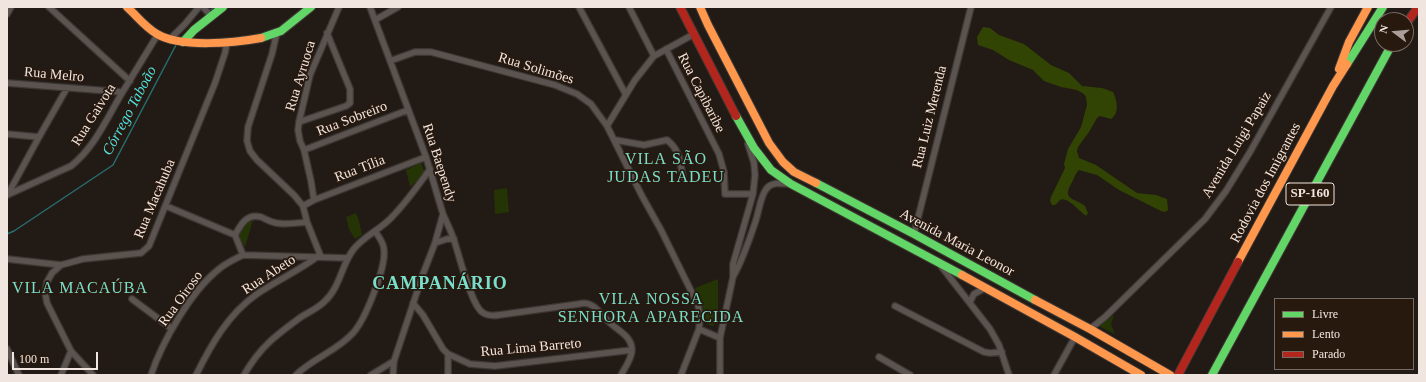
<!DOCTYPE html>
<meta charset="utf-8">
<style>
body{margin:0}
#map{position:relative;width:1426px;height:382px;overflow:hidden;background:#221a15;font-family:"Times New Roman",serif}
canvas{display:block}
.frame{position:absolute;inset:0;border:8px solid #f1e6df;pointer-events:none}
.legend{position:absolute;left:1274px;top:298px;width:140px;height:72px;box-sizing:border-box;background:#28190f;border:1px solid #786b62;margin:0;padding:5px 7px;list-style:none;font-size:12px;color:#f1e6df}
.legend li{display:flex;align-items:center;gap:8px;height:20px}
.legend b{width:20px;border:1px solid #786b62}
.north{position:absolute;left:1374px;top:12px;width:40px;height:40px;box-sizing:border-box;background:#28190f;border:1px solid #786b62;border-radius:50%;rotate:286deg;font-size:11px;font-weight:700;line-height:16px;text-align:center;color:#f1e6df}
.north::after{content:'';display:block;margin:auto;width:14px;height:18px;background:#a99f98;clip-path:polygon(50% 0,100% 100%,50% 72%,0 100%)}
.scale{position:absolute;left:12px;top:352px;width:86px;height:18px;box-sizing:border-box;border:2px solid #f1e6df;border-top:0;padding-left:5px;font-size:12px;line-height:14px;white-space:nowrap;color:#f1e6df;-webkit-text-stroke:3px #28190f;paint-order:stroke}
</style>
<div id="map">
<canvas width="1426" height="382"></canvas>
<div class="frame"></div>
<ul class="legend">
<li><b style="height:5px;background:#63d668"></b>Livre</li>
<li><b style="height:5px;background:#ff974d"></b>Lento</li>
<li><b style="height:5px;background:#b3261e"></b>Parado</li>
</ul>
<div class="north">N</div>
<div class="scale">100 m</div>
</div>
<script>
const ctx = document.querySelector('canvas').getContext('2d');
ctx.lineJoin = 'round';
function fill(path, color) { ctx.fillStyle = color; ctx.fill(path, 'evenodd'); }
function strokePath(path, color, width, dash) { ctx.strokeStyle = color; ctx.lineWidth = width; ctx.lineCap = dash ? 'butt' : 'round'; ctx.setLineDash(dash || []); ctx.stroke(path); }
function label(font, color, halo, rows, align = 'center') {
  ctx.font = font + ' "Times New Roman",serif'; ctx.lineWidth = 3.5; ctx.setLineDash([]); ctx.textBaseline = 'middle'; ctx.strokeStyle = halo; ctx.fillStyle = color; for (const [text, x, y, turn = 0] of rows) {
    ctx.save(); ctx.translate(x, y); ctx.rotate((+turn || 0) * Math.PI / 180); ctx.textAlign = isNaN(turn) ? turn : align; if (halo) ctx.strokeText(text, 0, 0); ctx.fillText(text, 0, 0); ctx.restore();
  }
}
fill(new Path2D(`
 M 421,163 L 425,173 L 410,187 L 406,170 Z
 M 507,188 L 509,212 L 495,214 L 494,190 Z
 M 356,213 L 359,221 L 362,235 L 355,239 L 349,229 L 346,217 Z
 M 253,220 L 245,247 L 238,235 L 243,225 Z
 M 718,279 L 718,321 L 717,323 L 712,326 L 707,324 L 704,321 L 706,314 C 701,306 699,297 695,288 Z
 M 1114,315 L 1111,324 L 1115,334 L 1099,326 Z`), '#253405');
fill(new Path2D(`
 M 983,27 L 990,28 L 999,35 L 1024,44 L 1051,65 L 1069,73 L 1082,86 L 1102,88 L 1113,92 C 1117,100 1120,113 1111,119 L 1100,116 L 1097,118 L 1089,132 L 1078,147 L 1077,151 L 1079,158 L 1096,165 L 1137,193 L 1156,195 L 1167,199 L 1168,210 L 1165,212 L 1161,211 L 1119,190 L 1097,175 L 1079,170 C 1075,174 1074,179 1071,184 C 1062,200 1075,198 1085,206 L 1088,213 L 1086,216 C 1080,212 1067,196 1060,200 C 1058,202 1057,204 1055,205 L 1052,205 L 1050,201 L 1051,197 L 1065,168 L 1064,164 L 1068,149 L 1081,127 L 1087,105 L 1086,97 L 1084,94 L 1077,90 L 1061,87 L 1044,81 L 1033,70 L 1009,60 L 993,50 L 978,45 L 977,37 Z`), '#314403');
strokePath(new Path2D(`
 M 210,11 L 214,7
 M 7,234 L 14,231 L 113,165 L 177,43`), '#276e6e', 1.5);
const street = new Path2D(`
 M 49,7 L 130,81
 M 203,7 L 211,16
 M 370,7 L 426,157 L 443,214 L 435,243 L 423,274 L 394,361 L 393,375
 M 579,7 L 626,95
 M 629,7 L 654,56
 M 7,14 L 11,7
 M 375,20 L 398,7
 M 277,32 L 272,54 L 248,127 L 247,141 L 250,151 L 257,160 L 294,195 L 303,206 L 307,222 L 321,257
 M 170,39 L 185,24 L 199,7
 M 666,49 L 719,154 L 724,172 L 725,194 L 753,194
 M 390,61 L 415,52 L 431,52 L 555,85 L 577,94 L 591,104 L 607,126 L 642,196 L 661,230 L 698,305 L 700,316 L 699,329 L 681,375
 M 7,83 L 122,92
 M 299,122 L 346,106 L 350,103 L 350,89 L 327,33
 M 607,126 L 635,80 L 654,56 L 694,34
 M 7,134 L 39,137
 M 615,140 L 644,145 L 667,140 C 680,150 680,162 683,177
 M 304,150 L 408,110
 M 8,194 L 39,137 L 67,88
 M 7,195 L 71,166 C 95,147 107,118 122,93 C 134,73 146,54 158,34
 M 314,200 L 311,181 L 304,150 L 300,141 L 298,130 L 299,122 L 310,75 L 339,7
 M 166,206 L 235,235
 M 303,206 L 314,200 L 426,157
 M 443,214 C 447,223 451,231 454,240 C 459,255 471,304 482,312 C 487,316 493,316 499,315 L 579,304 C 583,303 587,303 591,305 C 598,308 603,317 609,322 C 617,330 632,336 632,350 C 632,358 625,368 621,375
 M 914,234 L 971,7
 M 435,243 L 447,239 L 454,239
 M 243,255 L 235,235 C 241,224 247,213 261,217 C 266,219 270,222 276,223 C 286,225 297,223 307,222
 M 7,259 L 61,265
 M 941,266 L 990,329 L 999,345 L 1009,375
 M 734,275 C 743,259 749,241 755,223 C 759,212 760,196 767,188 C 773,181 784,184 791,184
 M 132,299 L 172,329
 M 970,302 L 974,294 L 985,288
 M 413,303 L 423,315 L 443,349 L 448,354 L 470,364 L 495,366 L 632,350
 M 895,306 L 984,352 L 990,353 L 1002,352
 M 699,329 L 720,338
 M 1090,329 L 1105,317 L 1205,219 L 1226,191 L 1250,152 L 1331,7
 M 7,349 L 19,375
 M 879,357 L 910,375
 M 61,375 L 71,351
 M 93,375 L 71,351 L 47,303 L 45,292 L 47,282 L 52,273 L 61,265 L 83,259 L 141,253 L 149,246 L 215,83 L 225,53 L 227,42
 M 151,375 C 162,342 191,291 219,269 C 226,263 235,259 243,255 L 347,258
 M 196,375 C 211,345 228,314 257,294 C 276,281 298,271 317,257
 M 244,375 C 260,347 275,336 301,317 C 309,312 318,308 324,302 C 340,288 341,266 353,250 C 363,237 379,230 390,219 C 405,204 418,186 430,169
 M 296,375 C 313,358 337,351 353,333 C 365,320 386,268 384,250 C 384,243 379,237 375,231
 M 371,375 L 394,361
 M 448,375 L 448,354
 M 720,375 L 720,338 L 733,277 L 733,264 L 753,194 L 755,175 L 754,163 L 748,144
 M 1054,375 L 1075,337`);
const fast = new Path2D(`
 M 261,38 L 281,31 L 311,7
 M 183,42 L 194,30 L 223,7
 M 1347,64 L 1383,7
 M 736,116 L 754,148 L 771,170 L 791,184 L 962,275
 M 816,183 L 914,234 L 1035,300
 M 1212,375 L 1392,44`);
const slow = new Path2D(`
 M 127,7 C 137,16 145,27 157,34 C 181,48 234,43 261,38
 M 700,7 L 708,25 L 769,143 L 783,162 L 794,172 L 816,183
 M 1339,69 L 1349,42 L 1368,7
 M 1238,262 L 1333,86 L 1347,64
 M 962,275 L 1075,337 L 1141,375
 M 1035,300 L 1090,329 L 1170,375`);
const jam = new Path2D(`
 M 680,7 L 736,116
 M 1406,24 L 1418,7
 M 1178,375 L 1238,262`);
strokePath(street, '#3d3733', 8);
strokePath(fast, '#3d3733', 10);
strokePath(slow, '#3d3733', 10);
strokePath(jam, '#3d3733', 10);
strokePath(street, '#5a534f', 5.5);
strokePath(fast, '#63d668', 8);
strokePath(slow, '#ff974d', 8);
strokePath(jam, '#b3261e', 8);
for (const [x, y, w] of [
 [1310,194,48]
]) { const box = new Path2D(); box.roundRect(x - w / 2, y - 11, w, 22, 3); ctx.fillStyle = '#28190f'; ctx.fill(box); strokePath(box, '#f1e6df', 1); }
label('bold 13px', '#f1e6df', null, [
 ["SP-160",1310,194]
]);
label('14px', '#f1e6df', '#28190f', [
 ["Rua Solimões",536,69,17],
 ["Rua Melro",54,75,5],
 ["Rua Ayruoca",301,76,-73],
 ["Rua Capibaribe",701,93,63],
 ["Rua Gaivota",94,115,-58],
 ["Rua Luiz Merenda",930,117,-76],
 ["Rua Sobreiro",352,119,-21],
 ["Avenida Luigi Papaiz",1237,145,-59],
 ["Rua Baependy",439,163,72],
 ["Rua Tília",360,169,-21],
 ["Rodovia dos Imigrantes",1266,183,-62],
 ["Rua Macahuba",155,199,-67],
 ["Avenida Maria Leonor",957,243,28],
 ["Rua Abeto",269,275,-33],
 ["Rua Oiroso",181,299,-54],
 ["Rua Lima Barreto",531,348,-5]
]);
label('italic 15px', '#4ce1e4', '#28190f', [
 ["Córrego Taboão",130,111,-62]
]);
ctx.letterSpacing = '1px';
label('16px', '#78dfcd', '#28190f', [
 ["VILA SÃO",666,160],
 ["JUDAS TADEU",666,178],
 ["VILA MACAÚBA",80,289],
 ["VILA NOSSA",651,300],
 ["SENHORA APARECIDA",651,318]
]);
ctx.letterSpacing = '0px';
ctx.letterSpacing = '1px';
label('bold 18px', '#78dfcd', '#28190f', [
 ["CAMPANÁRIO",440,284]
]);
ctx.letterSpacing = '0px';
</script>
